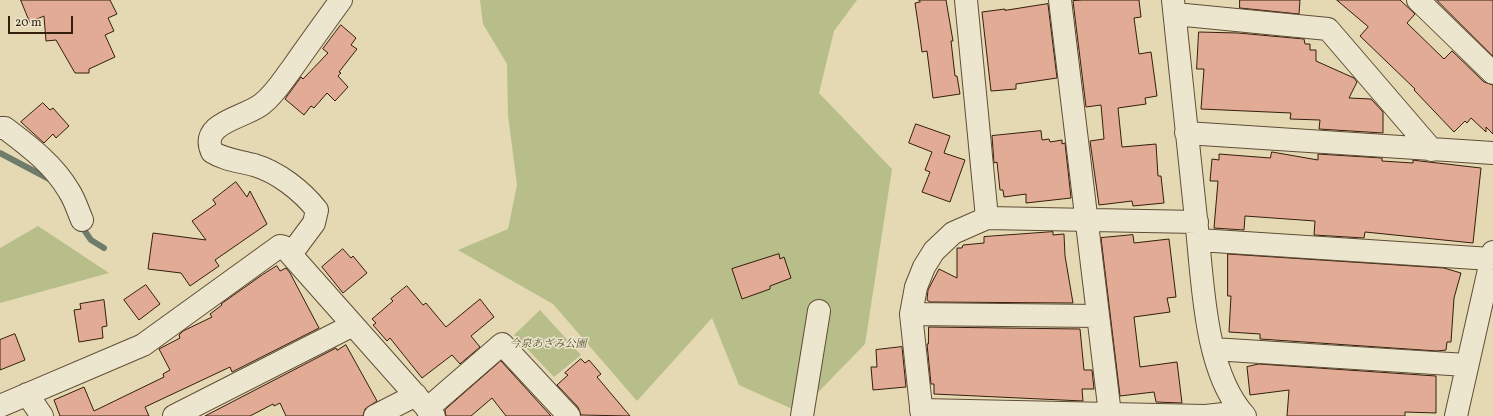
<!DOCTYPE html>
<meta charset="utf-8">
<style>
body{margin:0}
#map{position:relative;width:1493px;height:416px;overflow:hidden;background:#e4d9b3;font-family:Vollkorn,serif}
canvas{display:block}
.scale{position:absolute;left:8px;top:16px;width:65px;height:18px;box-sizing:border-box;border:2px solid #341e0c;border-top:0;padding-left:5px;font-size:12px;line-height:14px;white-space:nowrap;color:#341e0c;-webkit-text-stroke:3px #ede6ce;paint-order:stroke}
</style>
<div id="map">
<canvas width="1493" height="416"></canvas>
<div class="scale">20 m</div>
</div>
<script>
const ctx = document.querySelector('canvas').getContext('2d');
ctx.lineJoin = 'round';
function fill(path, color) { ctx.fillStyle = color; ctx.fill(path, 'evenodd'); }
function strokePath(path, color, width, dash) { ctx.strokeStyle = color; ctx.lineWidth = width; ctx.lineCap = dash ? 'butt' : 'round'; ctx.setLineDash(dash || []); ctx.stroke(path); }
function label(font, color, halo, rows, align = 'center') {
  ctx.font = font + ' Vollkorn,"Noto Serif JP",serif'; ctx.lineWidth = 3; ctx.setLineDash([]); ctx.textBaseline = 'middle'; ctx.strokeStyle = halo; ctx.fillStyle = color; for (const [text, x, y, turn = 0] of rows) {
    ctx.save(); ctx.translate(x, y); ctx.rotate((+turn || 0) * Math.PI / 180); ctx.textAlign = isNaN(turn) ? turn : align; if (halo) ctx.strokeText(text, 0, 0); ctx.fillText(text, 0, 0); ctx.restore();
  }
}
fill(new Path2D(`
 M 480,0 L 857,0 L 834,31 L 819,93 L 892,169 L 865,344 L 799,412 L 739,385 L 712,318 L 637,401 L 553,304 L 458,250 L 508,229 L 517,185 L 508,115 L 507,64 L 483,24 Z
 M 38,226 L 109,273 L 0,303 L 0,248 Z
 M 540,310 L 581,355 L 554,377 L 514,335 Z`), '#b7be8a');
strokePath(new Path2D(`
 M 0,153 L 51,180
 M 80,224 L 91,240 L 104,248`), '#6e7c6b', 6);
const building = new Path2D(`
 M 21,0 L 110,0 L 117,14 L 108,18 L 114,31 L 105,35 L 115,57 L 89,69 L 89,73 L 75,73 L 56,40 L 46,41 L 44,16 L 30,22 Z
 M 919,0 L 946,0 L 953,41 L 951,41 L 955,76 L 957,76 L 960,94 L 933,98 L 927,51 L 922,52 L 919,30 L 915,3 L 920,2 Z
 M 1083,0 L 1139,0 L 1141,17 L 1134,18 L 1139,54 L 1151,52 L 1157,96 L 1145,98 L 1146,104 L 1118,108 L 1122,147 L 1156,144 L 1158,176 L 1161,176 L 1164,203 L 1133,206 L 1132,201 L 1099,205 L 1090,141 L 1104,139 L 1101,105 L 1086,107 L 1073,1 Z
 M 1240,0 L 1300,0 L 1299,14 L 1240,8 Z
 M 1337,0 L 1400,0 L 1415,14 L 1407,23 L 1444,59 L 1452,51 L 1484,82 L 1493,85 L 1493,134 L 1486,127 L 1486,132 L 1471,118 L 1467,123 L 1465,121 L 1454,132 L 1414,90 L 1415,89 L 1360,36 L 1368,27 Z
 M 1437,0 L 1493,0 L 1493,56 Z
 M 1048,4 L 1057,78 L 1016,84 L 1016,89 L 991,91 L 982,12 L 1005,9 L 1005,10 Z
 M 341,25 L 356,38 L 351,45 L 357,49 L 339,72 L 341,73 L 338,76 L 348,87 L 335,101 L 327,93 L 314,108 L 311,106 L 304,115 L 285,99 L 301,77 L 303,79 L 328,53 L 323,49 Z
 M 1199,32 L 1238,33 L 1304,39 L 1305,44 L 1310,44 L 1310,50 L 1316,50 L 1316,61 L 1354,78 L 1357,82 L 1349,98 L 1371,99 L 1383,112 L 1383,133 L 1319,129 L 1320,120 L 1290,119 L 1291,113 L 1201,109 L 1204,69 L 1197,69 Z
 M 43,103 L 50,110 L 53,108 L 69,126 L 56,138 L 53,134 L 44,143 L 21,122 Z
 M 916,124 L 950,136 L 944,153 L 965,160 L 950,202 L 922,192 L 930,172 L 925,170 L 932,152 L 909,143 Z
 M 1041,131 L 1042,140 L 1049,139 L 1050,142 L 1062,140 L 1062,144 L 1065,143 L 1071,198 L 1026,203 L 1026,194 L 1004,197 L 1003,190 L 1000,190 L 997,162 L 994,163 L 992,136 Z
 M 1272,152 L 1318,160 L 1318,154 L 1382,158 L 1382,161 L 1413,163 L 1413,160 L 1420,161 L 1481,168 L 1473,243 L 1365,232 L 1364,238 L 1314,235 L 1315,221 L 1245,216 L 1244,230 L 1214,228 L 1218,181 L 1210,181 L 1212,159 L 1219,160 L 1219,154 L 1270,158 Z
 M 236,182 L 247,197 L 250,191 L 267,224 L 215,260 L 219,266 L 190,286 L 181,273 L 148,269 L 153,233 L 206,240 L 192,221 L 216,204 L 213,200 Z
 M 1053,232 L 1053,235 L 1064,234 L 1065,256 L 1073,303 L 930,302 L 927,300 L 928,290 L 939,269 L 957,278 L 957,248 L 962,248 L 963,245 L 984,243 L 984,237 Z
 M 1133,235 L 1134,243 L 1169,239 L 1176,297 L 1167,298 L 1170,312 L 1134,317 L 1140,367 L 1177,362 L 1182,403 L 1156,402 L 1154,392 L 1120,396 L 1101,238 Z
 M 343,249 L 351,258 L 353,256 L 367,273 L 343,293 L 322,267 Z
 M 779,254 L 780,259 L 784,257 L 791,278 L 770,286 L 770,289 L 742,299 L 732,269 Z
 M 1228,254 L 1444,268 L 1461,273 L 1454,298 L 1451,342 L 1447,342 L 1446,350 L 1437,351 L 1260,339 L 1260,334 L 1229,332 L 1231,296 L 1228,296 Z
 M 277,266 L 280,271 L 286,268 L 290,273 L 319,328 L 232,372 L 230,367 L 145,407 L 149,416 L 60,416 L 54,400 L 84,387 L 94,411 L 164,377 L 163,374 L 170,370 L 159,349 L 180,338 L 179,335 L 183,331 L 212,317 L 210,314 L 222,305 L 221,304 L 262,275 Z
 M 146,285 L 160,304 L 139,320 L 124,300 Z
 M 407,286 L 423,305 L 426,303 L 446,327 L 480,299 L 494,317 L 471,336 L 480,347 L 460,364 L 452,355 L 422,378 L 390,338 L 387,341 L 373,325 L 376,323 L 372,319 L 393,301 L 391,299 Z
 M 104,300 L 107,326 L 102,327 L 103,338 L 79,342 L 74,310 L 81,309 L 80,304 Z
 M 929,327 L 1080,329 L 1084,370 L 1092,370 L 1094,389 L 1082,389 L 1083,401 L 934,394 L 934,384 L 931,384 L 927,344 L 928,344 Z
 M 15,334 L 25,360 L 0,370 L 0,340 Z
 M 346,345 L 377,401 L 365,409 L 363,416 L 286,416 L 280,403 L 274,406 L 273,404 L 250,416 L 205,416 L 336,348 L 337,350 Z
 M 902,347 L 906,387 L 873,390 L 871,367 L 877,367 L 876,350 Z
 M 581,359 L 585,363 L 589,360 L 601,374 L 597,377 L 630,416 L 581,415 L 578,407 L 557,385 L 568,375 L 565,373 Z
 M 501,361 L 551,416 L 506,416 L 492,398 L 471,416 L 446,416 L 445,410 Z
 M 1259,364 L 1436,376 L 1436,413 L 1405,412 L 1405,416 L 1287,416 L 1289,390 L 1250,395 L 1247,367 Z`);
fill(building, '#e1ab95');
strokePath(building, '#341e0c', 1);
const minor = new Path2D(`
 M 966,0 L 987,218
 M 1060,0 L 1110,414
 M 1173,0 C 1181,73 1188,146 1196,219 C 1203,278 1203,370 1245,416
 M 1418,0 L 1493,73
 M 1175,14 L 1328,29 L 1432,150
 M 0,128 L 5,128 C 29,146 54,165 69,191 C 75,200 78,211 82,220
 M 1186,133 L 1493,153
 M 1199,240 L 1491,259
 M 291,254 L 314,223 L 317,210 C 302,191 278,172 254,165 C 239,161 225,160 212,152 C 199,122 245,118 262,104 C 275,94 283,80 293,67 C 309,44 325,22 341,0
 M 911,314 L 1098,316
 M 1213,349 L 1466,365
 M 27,394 L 42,416
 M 0,406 L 143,345 L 280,246 L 284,247 L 434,416
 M 427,409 L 502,344 L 569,416
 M 921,410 L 1205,416
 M 174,416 L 353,325
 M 375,416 L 416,395
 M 802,416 L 819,311
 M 922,416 L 911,314 L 916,287 L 924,267 L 934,251 L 953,233 L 987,218 L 1197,222
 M 1206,416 L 1241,412
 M 1456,416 L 1493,252`);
strokePath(minor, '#604d36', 24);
strokePath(minor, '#ede6ce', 22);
label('italic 11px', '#5b4e32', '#ede6ce', [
 ["今泉あざみ公園",548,345]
]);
</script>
